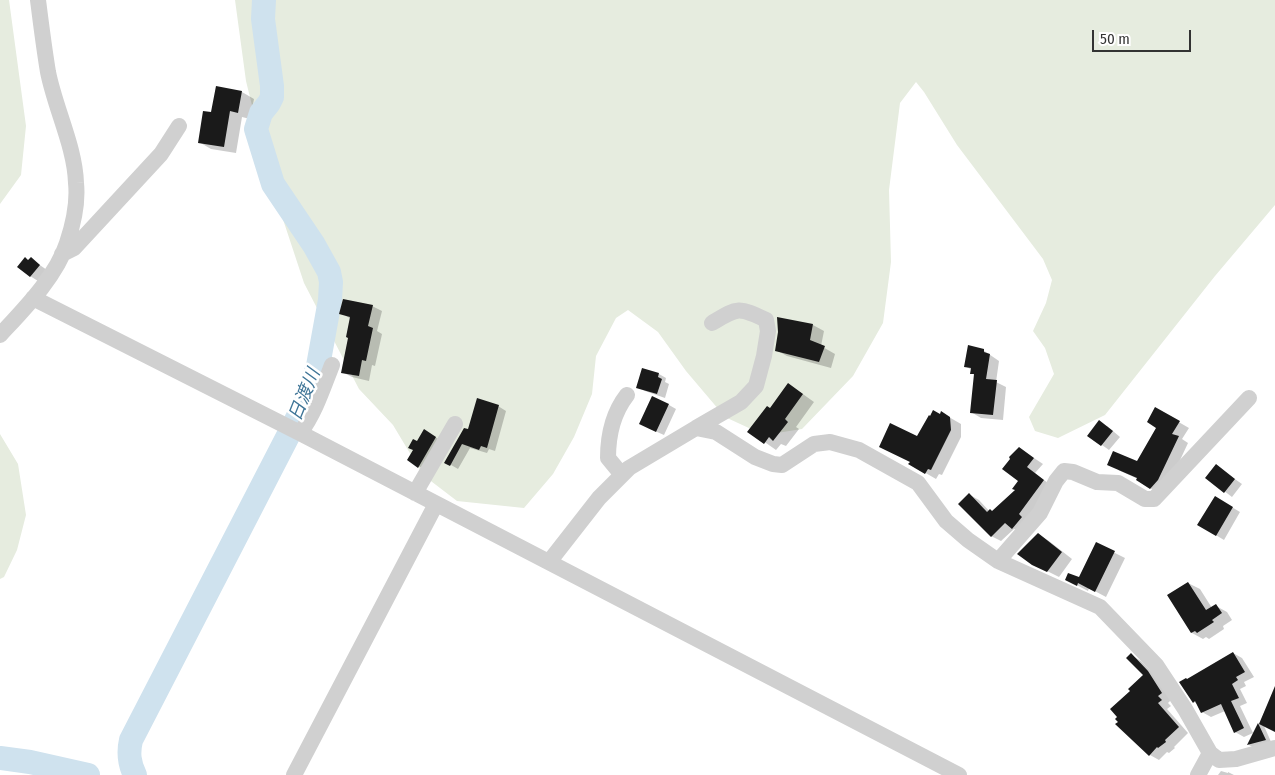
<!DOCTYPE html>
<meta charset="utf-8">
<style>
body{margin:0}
#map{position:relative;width:1275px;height:775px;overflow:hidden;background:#fff;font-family:"Fira Sans Condensed",sans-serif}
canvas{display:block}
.scale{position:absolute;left:1092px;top:30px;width:99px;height:22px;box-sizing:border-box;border:2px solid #333;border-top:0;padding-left:6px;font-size:15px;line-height:18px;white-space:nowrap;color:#333;-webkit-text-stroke:4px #fff;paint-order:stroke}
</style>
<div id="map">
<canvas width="1275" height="775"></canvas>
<div class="scale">50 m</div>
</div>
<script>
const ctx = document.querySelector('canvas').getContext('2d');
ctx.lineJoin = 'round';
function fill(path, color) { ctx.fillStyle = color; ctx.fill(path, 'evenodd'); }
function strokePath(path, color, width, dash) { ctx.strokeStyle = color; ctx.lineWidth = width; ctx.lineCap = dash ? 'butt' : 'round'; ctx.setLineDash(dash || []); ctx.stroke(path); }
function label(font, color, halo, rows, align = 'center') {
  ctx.font = font + ' "Fira Sans Condensed","Noto Sans JP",sans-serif'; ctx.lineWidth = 5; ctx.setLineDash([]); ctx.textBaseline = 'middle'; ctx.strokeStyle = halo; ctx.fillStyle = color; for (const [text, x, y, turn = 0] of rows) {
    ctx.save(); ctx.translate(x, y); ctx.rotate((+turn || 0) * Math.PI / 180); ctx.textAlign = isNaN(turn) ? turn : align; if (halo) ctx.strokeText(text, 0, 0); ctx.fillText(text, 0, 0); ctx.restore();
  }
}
fill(new Path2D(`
 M 0,0 L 9,0 L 26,126 L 21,175 L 0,204 Z
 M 235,0 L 1275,0 L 1275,205 L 1215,276 L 1105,415 L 1058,438 L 1035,431 L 1029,417 L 1054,374 L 1045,348 L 1033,331 L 1046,303 L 1052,280 L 1043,259 L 957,145 L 924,92 L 916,82 L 900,103 L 889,190 L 891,262 L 883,323 L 853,376 L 802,429 L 764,435 L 725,417 L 686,371 L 658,332 L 628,310 L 616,318 L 596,356 L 592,394 L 574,437 L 553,474 L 524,508 L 457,501 L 423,475 L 393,425 L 359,389 L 304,283 L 271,183 L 246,81 Z
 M 0,434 L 18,464 L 26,515 L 17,550 L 4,577 L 0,579 Z`), '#e6ecdf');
fill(new Path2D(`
 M 242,92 L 254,99 L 250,119 L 242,117 L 236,153 L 211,149 L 199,142 L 212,114 Z
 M 31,259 L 47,270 L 38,281 L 30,276 L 29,261 Z
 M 372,306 L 382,311 L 377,331 L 382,334 L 375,366 L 372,365 L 369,381 L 352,377 L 342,372 L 350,338 L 351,319 L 341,313 Z
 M 813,325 L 824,331 L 821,346 L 835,354 L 831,368 L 787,356 L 776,350 Z
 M 983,350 L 999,361 L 996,382 L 1006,387 L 1003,420 L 981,418 L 971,412 L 975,375 L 971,373 L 972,370 L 965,366 Z
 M 643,369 L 659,374 L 666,378 L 665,382 L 669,384 L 665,398 L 645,391 L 637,387 Z
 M 800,392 L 814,402 L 796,427 L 799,429 L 786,446 L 781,444 L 776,450 L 749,431 Z
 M 669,405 L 676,409 L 664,435 L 648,428 Z
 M 498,406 L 506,411 L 495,451 L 489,449 L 487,453 L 470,448 L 458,469 L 446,462 L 468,430 Z
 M 1156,409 L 1189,428 L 1182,439 L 1188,443 L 1168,486 L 1160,494 L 1137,480 L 1138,479 L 1118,470 L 1138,463 L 1157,427 Z
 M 942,413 L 961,424 L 961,437 L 942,475 L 939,474 L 936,479 L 910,464 L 918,438 Z
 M 1107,426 L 1120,437 L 1109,450 L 1088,435 Z
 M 432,435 L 443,442 L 426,471 L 408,459 L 418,443 Z
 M 1019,448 L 1043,464 L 1035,473 L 1053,487 L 1022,533 L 1014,529 L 1001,541 L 991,536 L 970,495 L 979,500 L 990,512 L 993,512 L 1017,490 L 1020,481 Z
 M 1216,466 L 1242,484 L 1232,497 L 1207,478 Z
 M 1215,497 L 1240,512 L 1224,540 L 1199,525 Z
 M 1038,534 L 1049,541 L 1072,559 L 1059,577 L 1033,564 Z
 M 1097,544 L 1125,558 L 1106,597 L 1089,588 L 1088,591 L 1067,580 L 1079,579 Z
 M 1188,583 L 1200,589 L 1212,608 L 1216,606 L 1227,612 L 1232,620 L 1223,626 L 1224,629 L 1209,639 L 1206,637 L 1203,639 L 1192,633 L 1169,595 Z
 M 1233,653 L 1242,658 L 1254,677 L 1244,682 L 1246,686 L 1240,689 L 1247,703 L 1240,706 L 1253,733 L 1244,737 L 1235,732 L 1225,711 L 1211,717 L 1202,712 L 1198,704 L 1194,702 L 1188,680 Z
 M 1131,655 L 1141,661 L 1158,678 L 1172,699 L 1168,703 L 1171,706 L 1167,709 L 1188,733 L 1174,747 L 1175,748 L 1169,753 L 1167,752 L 1159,760 L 1150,755 L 1119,722 L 1131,691 L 1145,675 Z
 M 1271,698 L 1275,700 L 1275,731 L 1264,726 L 1272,744 L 1256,749 L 1249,745 Z
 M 1221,771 L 1228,773 L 1228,772 L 1234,775 L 1218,775 Z`), '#0003');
strokePath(new Path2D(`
 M 0,758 L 30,762 L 88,775
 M 135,775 C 129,763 128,753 131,740 L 305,403 L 318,366 L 330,300 L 331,282 L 329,272 L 314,245 L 273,184 L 256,129 L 261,113 L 269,103 L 272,97 L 272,86 L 263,19 L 264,0`), '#cfe2ee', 24);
fill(new Path2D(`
 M 216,86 L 242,91 L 238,113 L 230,111 L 224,147 L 198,143 L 203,111 L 211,112 Z
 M 25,257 L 28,260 L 31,257 L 40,265 L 30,277 L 17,267 Z
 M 343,299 L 373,305 L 368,326 L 373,328 L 366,361 L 362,360 L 359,376 L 341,373 L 348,338 L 346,337 L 350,317 L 339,314 Z
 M 777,317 L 813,324 L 810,340 L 825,346 L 819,362 L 775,351 L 778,332 Z
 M 968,345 L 984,349 L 984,352 L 990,354 L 986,379 L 997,380 L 993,415 L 970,413 L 974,374 L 970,374 L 971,368 L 964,367 Z
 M 642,368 L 659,373 L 658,377 L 662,379 L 657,394 L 636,388 Z
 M 788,383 L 803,394 L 785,419 L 788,422 L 773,441 L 769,437 L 764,444 L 747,432 L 767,406 L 770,408 Z
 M 652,396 L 669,404 L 656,432 L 639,424 Z
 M 477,398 L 499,405 L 487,448 L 481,446 L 479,450 L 462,444 L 450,466 L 444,463 L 464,428 L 468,429 Z
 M 1155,407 L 1180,421 L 1172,434 L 1179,436 L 1158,480 L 1150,489 L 1136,480 L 1137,478 L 1107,465 L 1113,451 L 1137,461 L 1156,428 L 1147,422 Z
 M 933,410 L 940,414 L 941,411 L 950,417 L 951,430 L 931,470 L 928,469 L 925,474 L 908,464 L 910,462 L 879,447 L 890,423 L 917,436 L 929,415 L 930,416 Z
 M 1099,420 L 1113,431 L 1101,446 L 1087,436 Z
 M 424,429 L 436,437 L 418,468 L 407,460 L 413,450 L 408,448 L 413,439 L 417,441 Z
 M 1019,447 L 1034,458 L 1027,467 L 1044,480 L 1019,514 L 1022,517 L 1012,529 L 1005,523 L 991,537 L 958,504 L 969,493 L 987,512 L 990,509 L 992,511 L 1015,490 L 1012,489 L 1018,481 L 1002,469 L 1010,459 L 1009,457 Z
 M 1216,464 L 1235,479 L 1224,493 L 1205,478 Z
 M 1215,496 L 1233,507 L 1216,536 L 1197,525 Z
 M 1038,533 L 1062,552 L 1047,572 L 1032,565 L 1017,554 Z
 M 1096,542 L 1115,551 L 1095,592 L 1078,583 L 1077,586 L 1065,580 L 1068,573 L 1079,577 Z
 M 1188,582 L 1206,610 L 1216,604 L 1222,613 L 1212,620 L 1214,622 L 1197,633 L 1195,631 L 1191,633 L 1167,595 Z
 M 1233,652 L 1245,672 L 1236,677 L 1238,680 L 1232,684 L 1239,698 L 1231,701 L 1244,728 L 1234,733 L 1221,704 L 1201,713 L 1195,701 L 1193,703 L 1179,682 L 1186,678 L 1187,679 Z
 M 1131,653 L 1148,671 L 1162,693 L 1158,696 L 1162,700 L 1158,703 L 1179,727 L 1165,740 L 1166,742 L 1158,748 L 1157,747 L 1149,756 L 1115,724 L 1118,722 L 1115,719 L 1117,717 L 1110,709 L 1130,691 L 1128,689 L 1143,675 L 1126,658 Z
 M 1275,686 L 1275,732 L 1259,724 Z
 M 1258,723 L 1266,740 L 1247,745 Z`), '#1a1a1a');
strokePath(new Path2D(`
 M 62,254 L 74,248 L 161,154 L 179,126
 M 33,298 L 300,433 L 959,775
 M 0,335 C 24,309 56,277 67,243 C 73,225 78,202 76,183 C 75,147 55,108 48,72 C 44,48 41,24 38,0
 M 696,428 L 741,402 L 756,386 L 764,356 L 768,331 L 766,320 C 738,306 737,308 712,323
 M 300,433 C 315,413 323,388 332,365
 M 622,475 L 608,458 C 608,436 613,413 627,395
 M 415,493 L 455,424
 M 998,561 L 1040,513 L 1056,481 L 1064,471 L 1073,472 L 1097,482 L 1118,483 L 1145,499 L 1154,499 L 1249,398
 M 549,562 L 599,498 L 629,468 L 696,428 L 716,432 L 755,457 L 773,464 L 782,465 L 814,444 L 830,442 L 859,450 L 918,483 L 946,521 L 968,540 L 998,561 L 1100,607 L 1156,665 L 1185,709 L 1210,753 L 1219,760 L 1236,759 L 1275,748
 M 294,775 L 436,504
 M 1198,775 L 1210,753`), '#d0d0d0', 16);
label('italic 18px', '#3f7597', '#fff', [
 ["日渡川",305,395,-68]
]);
</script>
